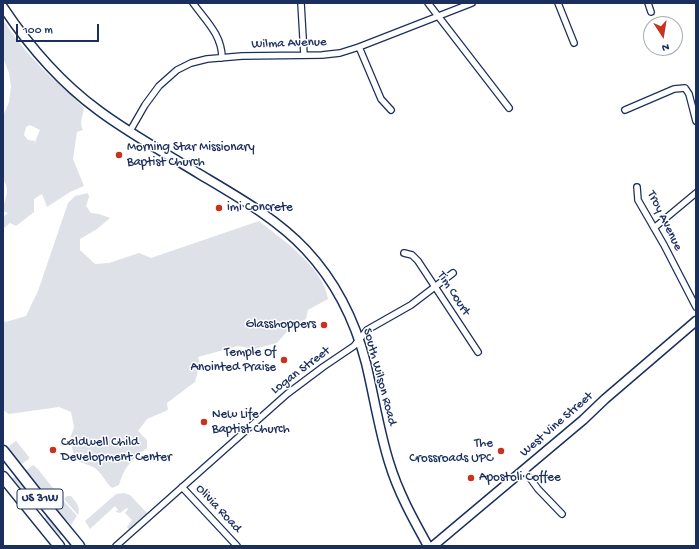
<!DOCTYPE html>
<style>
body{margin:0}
#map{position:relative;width:699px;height:549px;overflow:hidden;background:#fff;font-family:"Gochi Hand",sans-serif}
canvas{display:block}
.frame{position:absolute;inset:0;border:4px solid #1b2f5e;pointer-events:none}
.north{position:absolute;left:643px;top:16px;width:40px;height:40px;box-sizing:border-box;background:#fff;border:1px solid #a4acbf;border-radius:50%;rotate:168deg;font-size:11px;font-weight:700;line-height:16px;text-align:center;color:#1b2f5e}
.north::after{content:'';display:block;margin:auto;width:14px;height:18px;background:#c8321e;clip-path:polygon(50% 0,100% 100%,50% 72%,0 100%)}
.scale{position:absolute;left:16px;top:24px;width:83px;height:18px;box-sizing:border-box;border:2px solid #1b2f5e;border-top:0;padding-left:5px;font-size:12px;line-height:14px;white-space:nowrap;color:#1b2f5e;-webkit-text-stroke:3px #fff;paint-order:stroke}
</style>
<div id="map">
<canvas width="699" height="549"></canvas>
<div class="frame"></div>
<div class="north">N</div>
<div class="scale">100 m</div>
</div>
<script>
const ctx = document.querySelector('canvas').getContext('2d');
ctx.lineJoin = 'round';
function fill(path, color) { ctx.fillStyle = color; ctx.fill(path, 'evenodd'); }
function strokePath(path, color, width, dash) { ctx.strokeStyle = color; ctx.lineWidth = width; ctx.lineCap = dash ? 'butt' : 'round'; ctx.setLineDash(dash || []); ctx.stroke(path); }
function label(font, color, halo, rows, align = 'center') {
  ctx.font = font + ' "Gochi Hand",sans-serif'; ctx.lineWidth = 3; ctx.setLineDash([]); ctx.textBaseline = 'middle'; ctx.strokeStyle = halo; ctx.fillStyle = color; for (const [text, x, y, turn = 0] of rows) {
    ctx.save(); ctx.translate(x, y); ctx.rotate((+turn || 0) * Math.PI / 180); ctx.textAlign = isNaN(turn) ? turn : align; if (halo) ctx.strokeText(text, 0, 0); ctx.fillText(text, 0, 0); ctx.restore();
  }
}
fill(new Path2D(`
 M 3,20 C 21,48 45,73 71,95 C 76,99 79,104 84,108 C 83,115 79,123 83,130 L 77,132 L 73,159 L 84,186 L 70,192 L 47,207 L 42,194 L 34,199 L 34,212 L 16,226 L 10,223 L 3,229 L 3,217 L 8,213 L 3,211 C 3,200 12,191 3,180 L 3,116 L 9,102 L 11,86 L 9,73 L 3,58 ZM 30,125 L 40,130 L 34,144 L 36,141 L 28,140 L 24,135 L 26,127 Z
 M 88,193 L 89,197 L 86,206 L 91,213 L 99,214 L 110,218 L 97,229 L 80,239 L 80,250 L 95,264 L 109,263 L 139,253 L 151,258 L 259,221 C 283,240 323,267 328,299 L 308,310 L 306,319 L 290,328 L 277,343 L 254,349 L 238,346 L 198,357 L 200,364 L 195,382 L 167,403 L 168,410 L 147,419 L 138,431 L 147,440 L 147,448 C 131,460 125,466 119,485 L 112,488 C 105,482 101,471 93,467 C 87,464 80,462 75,460 L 70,439 L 74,427 L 71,412 L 59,407 L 9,414 L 3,410 L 3,321 L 6,322 L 26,316 L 38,291 L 68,203 L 75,196 Z
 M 16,441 L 17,442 L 29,457 L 29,459 L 20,465 L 9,448 L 10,445 Z
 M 33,465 L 37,468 L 57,493 L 51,498 L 47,498 L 25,471 Z
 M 14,477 L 18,477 L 39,505 L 38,508 L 34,509 L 12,482 L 12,479 Z
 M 124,493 L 130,495 L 147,513 L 147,517 L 130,531 L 127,527 L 132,520 L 125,513 L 128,509 L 127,508 L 120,513 L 115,512 L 118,510 L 115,506 L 90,529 L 85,521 L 116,494 Z
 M 67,496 L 71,496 C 76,502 81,507 78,515 L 64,499 Z
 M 63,500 L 77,516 L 71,525 L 56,509 L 57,505 Z
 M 48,515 L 61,530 L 62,534 L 60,536 L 56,536 L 43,520 Z`), '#dee1e7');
const street = new Path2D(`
 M 193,3 C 206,21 222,35 222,58
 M 301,3 L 304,55
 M 428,3 L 509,108
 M 558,3 L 574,43
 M 648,3 L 651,12
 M 359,47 L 381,99 L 391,110
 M 625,110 L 674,89 L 685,88 L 689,94 L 696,121
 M 130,131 L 145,105 L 159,86 L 177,70 L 191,63 L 207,59 L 242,56 L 322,55 L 340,53 L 359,47 L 472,3
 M 637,187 L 638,200 L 664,245 L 696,307
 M 654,228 L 696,193
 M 404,253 L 412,255 L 418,261 L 478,352
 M 524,470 L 538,489 L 562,514
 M 182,487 L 237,546
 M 116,546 L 287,394 L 323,367 L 354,346 L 367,330 L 411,305 L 453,273`);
const secondary = new Path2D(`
 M 3,7 C 29,46 60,82 98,110 C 130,134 167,154 201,175 C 238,197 277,219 306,250 C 336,282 355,321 366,363 C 374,396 379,430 389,462 C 398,492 413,519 428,546
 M 433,546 L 583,420 L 605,399 L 696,321`);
const highway = new Path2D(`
 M 3,451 L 47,507 L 79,546
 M 3,477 L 59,546`);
strokePath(street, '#1b2f5e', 8);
strokePath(secondary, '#1b2f5e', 11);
strokePath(highway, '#1b2f5e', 13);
strokePath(street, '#fff', 5.5);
strokePath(secondary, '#fff', 8);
strokePath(highway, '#fff', 10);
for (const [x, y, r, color] of [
 [119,155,4,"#c8321e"],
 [219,208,4,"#c8321e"],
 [324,325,4,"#c8321e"],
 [284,360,4,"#c8321e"],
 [204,422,4,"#c8321e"],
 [53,450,4,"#c8321e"],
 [501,451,4,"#c8321e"],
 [471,478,4,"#c8321e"]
]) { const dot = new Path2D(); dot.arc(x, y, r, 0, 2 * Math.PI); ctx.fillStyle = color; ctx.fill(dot); strokePath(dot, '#fff', 1.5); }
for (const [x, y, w] of [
 [40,499,46]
]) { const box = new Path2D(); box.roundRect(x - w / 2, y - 10, w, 20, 3); ctx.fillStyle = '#fff'; ctx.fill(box); strokePath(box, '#1b2f5e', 1); }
label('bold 12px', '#1b2f5e', null, [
 ["US 31W",40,499]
]);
label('13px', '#1b2f5e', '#fff', [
 ["Wilma Avenue",289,44,-2],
 ["Troy Avenue",664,221,64],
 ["Tim Court",453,294,57],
 ["Logan Street",301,371,-37],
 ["South Wilson Road",379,377,75],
 ["West Vine Street",557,425,-41],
 ["Olivia Road",218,509,47]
]);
label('13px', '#1b2f5e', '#fff', [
 ["Morning Star Missionary",127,148],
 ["Baptist Church",127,163],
 ["imi Concrete",227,208],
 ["Glasshoppers",316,325,"right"],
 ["Temple Of",276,353,"right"],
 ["Anointed Praise",276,368,"right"],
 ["New Life",212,415],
 ["Baptist Church",212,430],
 ["Caldwell Child",61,443],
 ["Development Center",61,458],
 ["The",493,444,"right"],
 ["Crossroads UPC",493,459,"right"],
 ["Apostoli Coffee",479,478]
], 'left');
</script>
